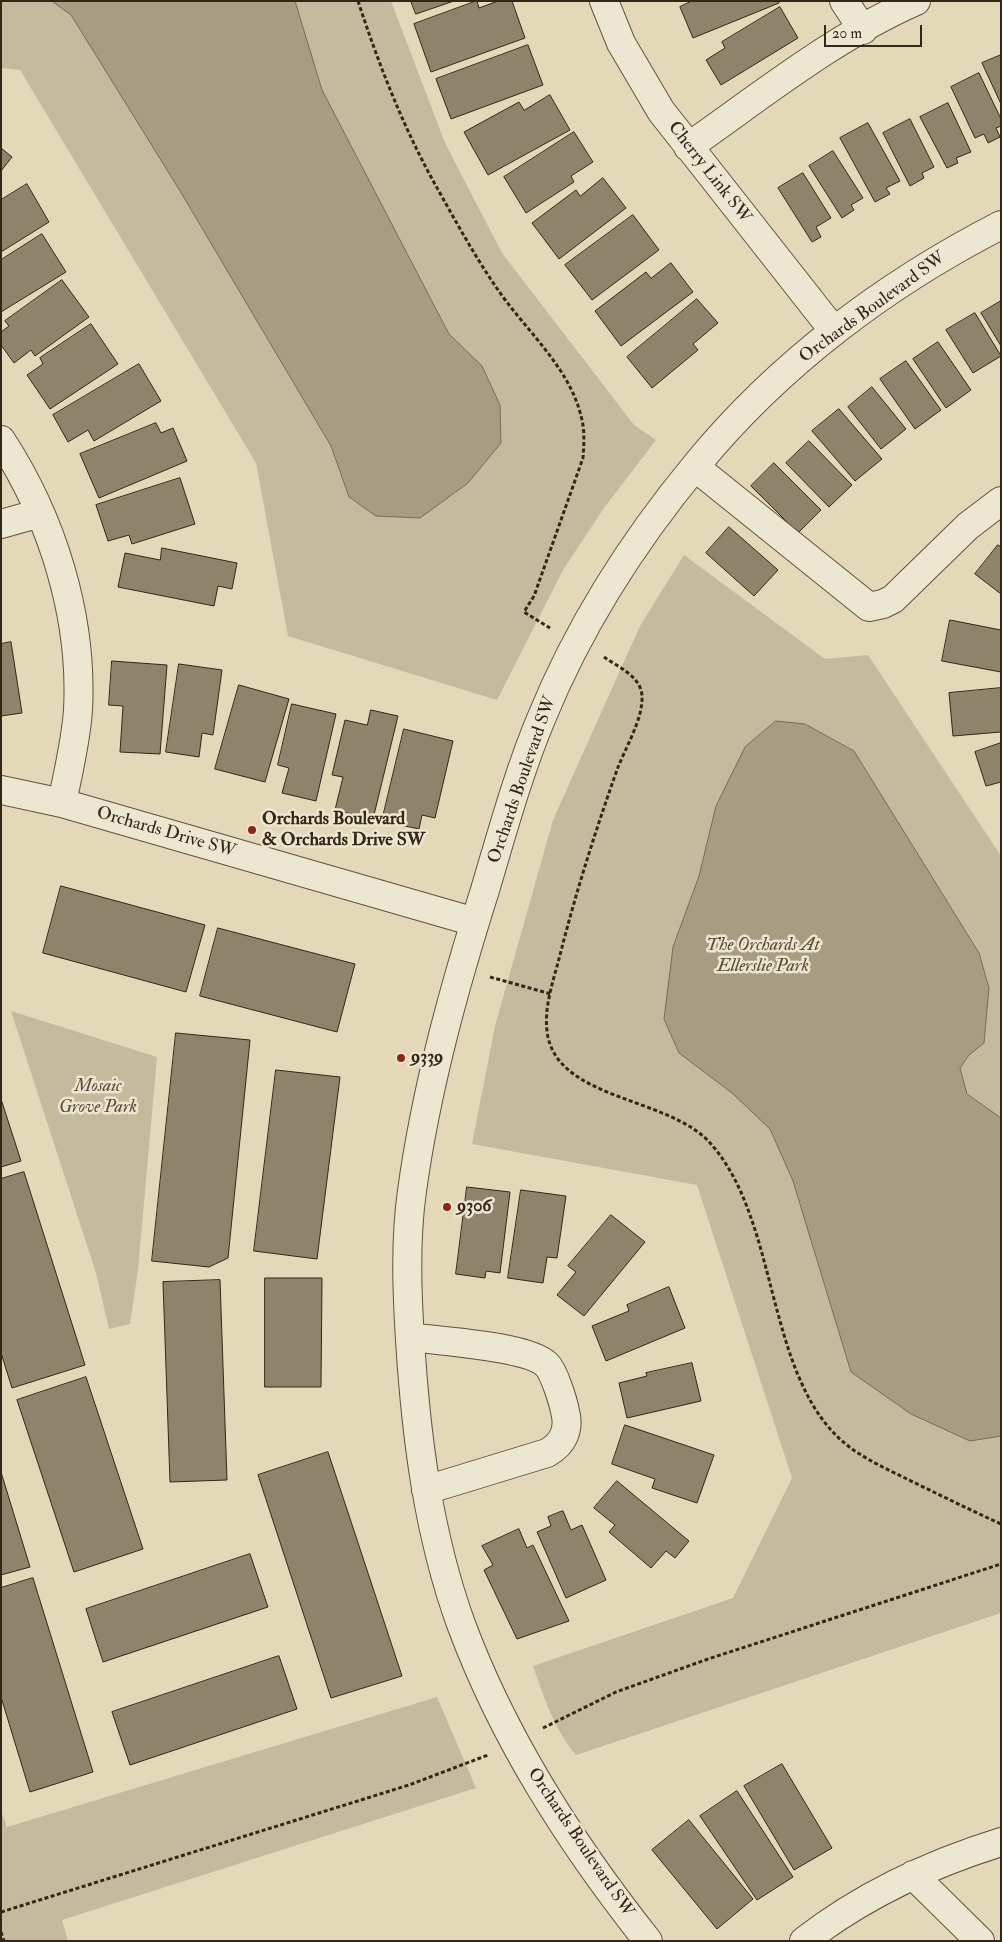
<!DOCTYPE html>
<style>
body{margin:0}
#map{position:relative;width:1002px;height:1942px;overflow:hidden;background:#e3d8b8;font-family:"IM FELL Double Pica",serif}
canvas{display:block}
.frame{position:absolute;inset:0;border:2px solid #352718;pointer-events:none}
.scale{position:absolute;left:824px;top:25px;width:98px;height:22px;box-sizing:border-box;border:2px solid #352718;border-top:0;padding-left:6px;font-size:15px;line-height:18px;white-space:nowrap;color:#352718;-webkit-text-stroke:4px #ede6d1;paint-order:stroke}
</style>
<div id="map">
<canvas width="1002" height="1942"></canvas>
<div class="frame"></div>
<div class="scale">20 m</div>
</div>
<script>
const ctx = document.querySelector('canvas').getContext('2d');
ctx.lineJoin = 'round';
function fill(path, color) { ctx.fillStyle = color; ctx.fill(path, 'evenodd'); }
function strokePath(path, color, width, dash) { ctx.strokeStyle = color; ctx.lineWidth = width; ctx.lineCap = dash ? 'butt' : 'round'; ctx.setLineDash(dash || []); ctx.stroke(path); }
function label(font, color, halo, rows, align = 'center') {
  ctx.font = font + ' "IM FELL Double Pica",serif'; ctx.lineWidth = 5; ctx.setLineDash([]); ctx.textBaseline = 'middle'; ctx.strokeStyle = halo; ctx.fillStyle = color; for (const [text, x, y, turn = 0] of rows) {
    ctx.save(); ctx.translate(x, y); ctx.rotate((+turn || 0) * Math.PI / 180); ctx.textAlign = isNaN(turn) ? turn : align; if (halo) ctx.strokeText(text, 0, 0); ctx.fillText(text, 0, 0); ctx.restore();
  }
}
fill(new Path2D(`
 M 1,1 L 391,1 L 445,143 L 502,253 L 634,425 L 656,440 L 604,508 L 563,570 L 497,700 L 288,636 L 256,463 L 20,70 L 1,68 Z
 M 684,555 L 825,659 L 868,655 L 1001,856 L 1001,1613 L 576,1755 C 554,1729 544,1697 533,1666 L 733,1598 L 792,1478 L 697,1185 L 472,1144 L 495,1026 L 553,820 L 640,626 Z
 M 11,1011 L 157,1057 L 138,1270 L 130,1324 L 109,1329 L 96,1273 Z
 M 437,1697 L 476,1788 L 62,1920 L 68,1941 L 1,1941 L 1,1811 L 7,1827 Z`), '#c5ba9d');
const water = new Path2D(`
 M 52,1 L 295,1 L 322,90 L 449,334 L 482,366 L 500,405 L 501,443 L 468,483 L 420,518 L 376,516 L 349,497 L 331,446 L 180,191 L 71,15 Z
 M 776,721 L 805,724 L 854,751 L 979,953 L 989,988 L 984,1043 L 969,1055 L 960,1068 L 967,1094 L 1001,1118 L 1001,1436 L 970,1441 L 911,1414 L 851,1372 L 793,1181 L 770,1129 L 732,1093 L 679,1053 L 664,1019 L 673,947 L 699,876 L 716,806 L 745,747 Z`);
fill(water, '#a89c82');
strokePath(water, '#7a6d58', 1);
const building = new Path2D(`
 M 411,1 L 454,1 L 416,14 Z
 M 477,1 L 479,8 L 498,1 L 512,1 L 525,38 L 431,72 L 414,24 Z
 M 692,1 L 779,1 L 779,3 L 693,38 L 680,7 Z
 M 780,7 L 798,38 L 721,85 L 706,60 L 725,48 L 722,42 Z
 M 528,45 L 543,85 L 451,119 L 436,79 Z
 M 1001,55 L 1001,104 L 982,63 Z
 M 979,73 L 1001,119 L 1001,126 L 996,128 L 1000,137 L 988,143 L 984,134 L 975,138 L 951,87 Z
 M 550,95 L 570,130 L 488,175 L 464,132 L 519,102 L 524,110 Z
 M 948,103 L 971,152 L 956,158 L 958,163 L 947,168 L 920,117 Z
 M 910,119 L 934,167 L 922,173 L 924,178 L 910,186 L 883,133 Z
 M 868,123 L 900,181 L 886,188 L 890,194 L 875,202 L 840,138 Z
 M 574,132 L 593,162 L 571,176 L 574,182 L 526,213 L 504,177 Z
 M 1,148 L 12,157 L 1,171 Z
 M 833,151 L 863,198 L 851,205 L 854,210 L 842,218 L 809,166 Z
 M 803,173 L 831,218 L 816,227 L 821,237 L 812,242 L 778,188 Z
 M 603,178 L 626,208 L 559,259 L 532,223 L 576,190 L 580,196 Z
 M 27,184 L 49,222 L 1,252 L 1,200 Z
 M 633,215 L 659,250 L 592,300 L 565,265 Z
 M 42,234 L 66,272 L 1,312 L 1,260 Z
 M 671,263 L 693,292 L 621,346 L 595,311 L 646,272 L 651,278 Z
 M 62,280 L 89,317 L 35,356 L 31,350 L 14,363 L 1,345 L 1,332 L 9,326 L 5,321 Z
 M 697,299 L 718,323 L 693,344 L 698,350 L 652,388 L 627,357 Z
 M 1001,301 L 1001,346 L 981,313 Z
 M 975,313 L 1001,356 L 973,373 L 946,330 Z
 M 91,324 L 118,364 L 50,409 L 27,375 L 43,364 L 40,358 Z
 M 938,342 L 971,390 L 946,408 L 913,359 Z
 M 906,361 L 941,410 L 915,429 L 880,379 Z
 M 139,364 L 161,401 L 94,441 L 88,430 L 68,442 L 53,415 Z
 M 872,387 L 906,429 L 881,449 L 848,407 Z
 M 839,409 L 882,459 L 855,481 L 812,431 Z
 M 156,423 L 161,433 L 173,428 L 187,461 L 99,498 L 80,454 Z
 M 809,441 L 852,485 L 829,507 L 786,463 Z
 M 774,463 L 821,510 L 798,533 L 751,486 Z
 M 180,478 L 195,524 L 132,544 L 129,535 L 108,541 L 96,505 Z
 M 729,527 L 778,570 L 754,596 L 706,553 Z
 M 998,545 L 1001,547 L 1001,594 L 975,574 Z
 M 162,548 L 237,563 L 232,589 L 218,586 L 214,606 L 118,587 L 125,553 L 160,560 Z
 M 950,620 L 1001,630 L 1001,672 L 942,661 Z
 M 11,642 L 22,713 L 1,716 L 1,644 Z
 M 112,661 L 167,665 L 160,754 L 120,752 L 123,706 L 109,705 Z
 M 179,664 L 222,670 L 213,735 L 202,733 L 199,757 L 166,752 Z
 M 239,685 L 289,699 L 265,782 L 215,769 Z
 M 1001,688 L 1001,732 L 953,736 L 949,693 Z
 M 292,704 L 336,714 L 316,801 L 282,793 L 289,768 L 278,765 Z
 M 371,710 L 398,716 L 373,819 L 335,810 L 343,777 L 332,775 L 345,720 L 367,725 Z
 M 404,729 L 453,741 L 435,818 L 422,815 L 419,829 L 382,821 Z
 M 1001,743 L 1001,782 L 986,786 L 975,752 Z
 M 61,886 L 205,925 L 186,992 L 43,953 Z
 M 218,928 L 355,964 L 337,1032 L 200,996 Z
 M 176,1033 L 250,1040 L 228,1258 L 209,1267 L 152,1261 Z
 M 276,1070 L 340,1077 L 317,1259 L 254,1251 Z
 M 1,1099 L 21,1161 L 1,1167 Z
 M 24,1172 L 85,1365 L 12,1388 L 1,1353 L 1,1179 Z
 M 467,1187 L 510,1192 L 500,1273 L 486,1271 L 485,1278 L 456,1274 Z
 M 521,1190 L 566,1196 L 557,1258 L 547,1257 L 543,1283 L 508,1278 Z
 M 611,1215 L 645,1242 L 584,1316 L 557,1295 L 576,1272 L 568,1266 Z
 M 265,1278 L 322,1278 L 321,1387 L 265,1387 Z
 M 220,1280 L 227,1480 L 170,1482 L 163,1282 Z
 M 669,1287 L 685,1328 L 606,1361 L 592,1326 L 629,1311 L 627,1305 Z
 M 692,1363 L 701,1401 L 627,1418 L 619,1383 L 647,1376 L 646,1373 Z
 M 86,1377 L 143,1549 L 74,1572 L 17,1400 Z
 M 625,1425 L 714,1455 L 697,1503 L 652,1488 L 655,1479 L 612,1464 Z
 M 328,1452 L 402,1676 L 331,1698 L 258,1475 Z
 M 1,1472 L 30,1567 L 1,1575 Z
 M 617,1481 L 689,1541 L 675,1558 L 666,1551 L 651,1568 L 609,1532 L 615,1525 L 594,1508 Z
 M 563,1511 L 571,1530 L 582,1525 L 606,1580 L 566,1598 L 537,1532 L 551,1526 L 548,1517 Z
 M 519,1529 L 527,1548 L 533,1545 L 569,1621 L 517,1639 L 484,1570 L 493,1565 L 482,1546 Z
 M 250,1554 L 268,1607 L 103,1662 L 86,1609 Z
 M 33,1578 L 93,1772 L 30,1792 L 1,1697 L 1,1588 Z
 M 279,1656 L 297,1709 L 130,1765 L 112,1712 Z
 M 782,1764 L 832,1848 L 794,1870 L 744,1786 Z
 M 737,1791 L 793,1877 L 757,1900 L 700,1816 Z
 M 689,1820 L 753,1899 L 717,1929 L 652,1850 Z`);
fill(building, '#8f836b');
strokePath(building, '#352718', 1);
const minor = new Path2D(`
 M 604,1 L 621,43 L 661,111 L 834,331
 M 844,1 L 863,30
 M 688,147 C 761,96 834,37 916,1
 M 1,440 C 52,518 83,616 78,710 C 76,741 68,773 62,803
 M 695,467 L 869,607 L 883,604 L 893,599 L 968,526 L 1001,501
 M 1,524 L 40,513
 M 1,790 L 62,803 L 475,922
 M 410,1337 C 439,1341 529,1346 547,1365 C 554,1372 563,1401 565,1411 C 570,1430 563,1444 547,1453 L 426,1490
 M 913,1875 L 980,1941
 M 648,1941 C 571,1844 504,1740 461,1624 C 428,1533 416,1436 410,1340 C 407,1291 405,1240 412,1191 C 426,1089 454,988 485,890 C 502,833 518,774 541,719 C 578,628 634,540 697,464 C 779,364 886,284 1001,225
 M 804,1941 C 862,1896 930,1864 1001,1842`);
strokePath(minor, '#605340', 30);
strokePath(new Path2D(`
 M 358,1 C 379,65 403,127 436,186 C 455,220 474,255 496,287 C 524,329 569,366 581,416 C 585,430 584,444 583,458 L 534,596 L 524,612 L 550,628
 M 604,657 C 618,667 641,676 642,696 C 643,720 625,748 617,770 C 595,832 575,895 559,959 C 553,981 544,1008 547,1031 C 555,1101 670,1096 711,1144 C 779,1221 765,1371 841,1440 C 861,1458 887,1469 909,1480 C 940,1495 970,1510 1001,1524
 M 490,977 L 551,994
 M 543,1728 L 616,1692 L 708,1659 L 1001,1564
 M 1,1912 L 409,1785 L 488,1755
 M 1,1932 L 4,1941`), '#352718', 3, [4, 2.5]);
strokePath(minor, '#ede6d1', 28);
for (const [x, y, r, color] of [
 [252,830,5,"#8f2418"],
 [401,1058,5,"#8f2418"],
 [447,1207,5,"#8f2418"]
]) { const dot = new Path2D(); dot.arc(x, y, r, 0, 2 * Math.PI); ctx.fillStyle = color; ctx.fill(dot); strokePath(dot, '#ede6d1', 2); }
label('18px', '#352718', '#ede6d1', [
 ["Cherry Link SW",709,173,52],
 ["Orchards Boulevard SW",873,308,-36],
 ["Orchards Boulevard SW",523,780,-71],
 ["Orchards Drive SW",166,833,16],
 ["Orchards Boulevard SW",580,1843,56]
]);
label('bold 18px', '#352718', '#ede6d1', [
 ["Orchards Boulevard",262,820],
 ["& Orchards Drive SW",262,841],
 ["9339",411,1058],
 ["9306",457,1207]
], 'left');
label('italic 18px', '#594c39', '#ede6d1', [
 ["The Orchards At",763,946],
 ["Ellerslie Park",763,967],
 ["Mosaic",98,1087],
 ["Grove Park",98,1108]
]);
</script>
